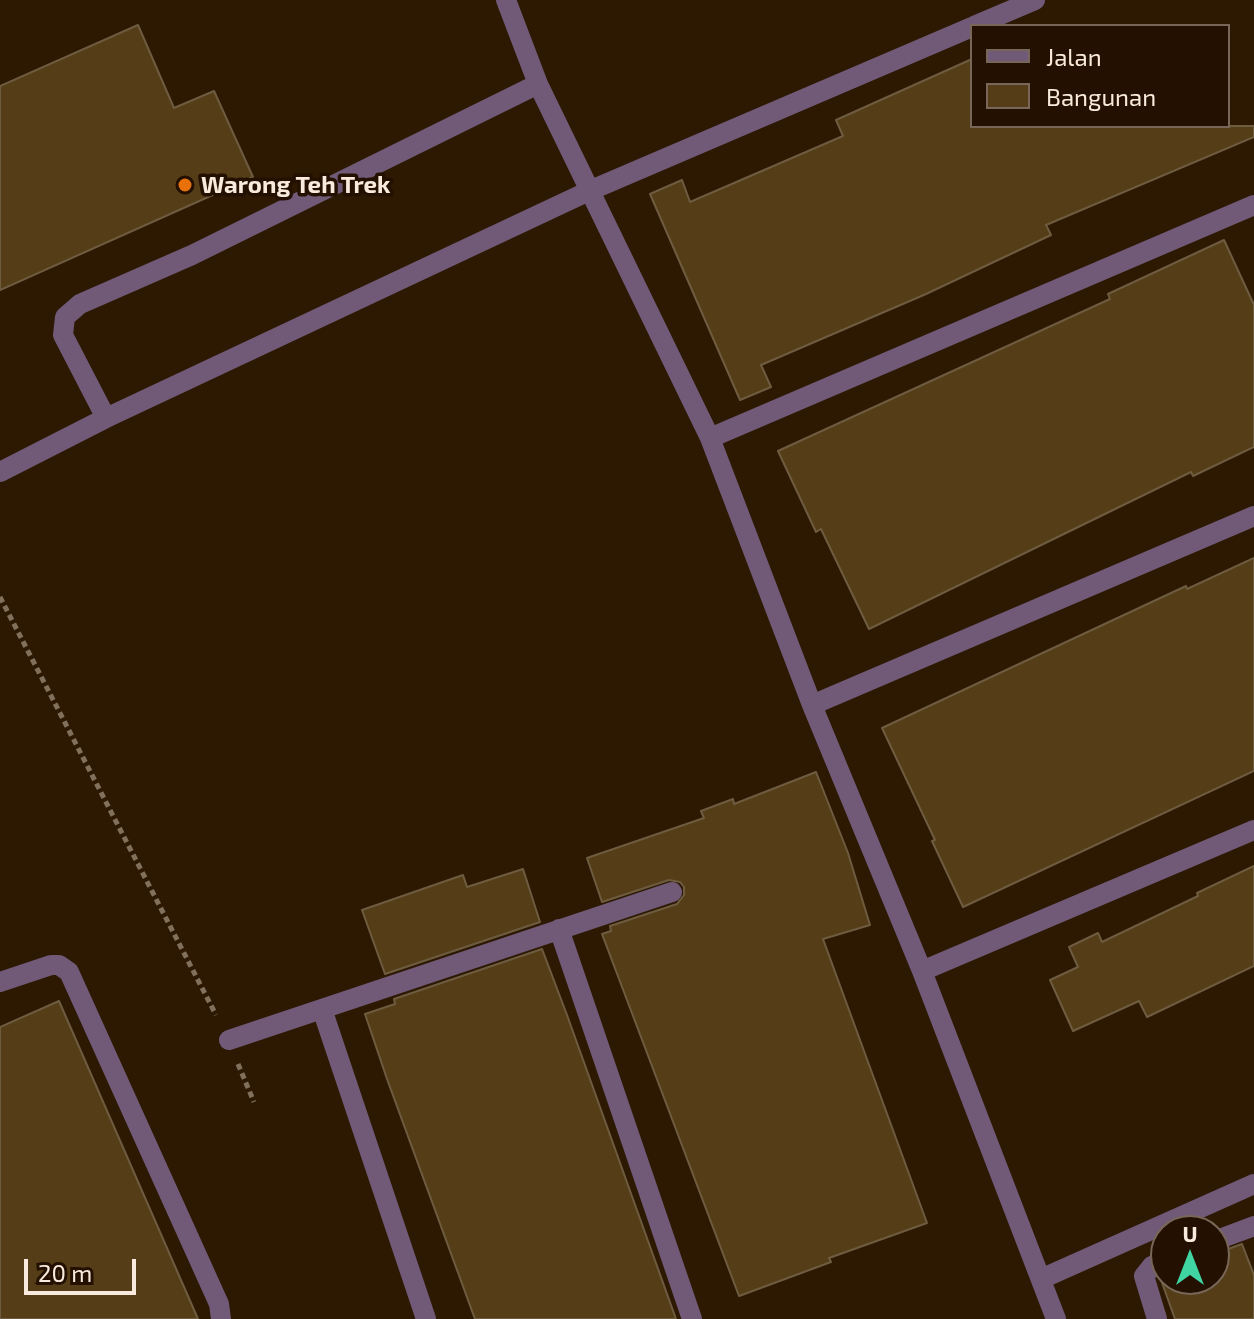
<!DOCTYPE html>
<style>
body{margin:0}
#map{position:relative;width:1254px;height:1319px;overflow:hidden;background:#2d1902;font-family:"Exo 2",sans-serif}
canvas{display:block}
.legend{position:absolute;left:970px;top:24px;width:260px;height:104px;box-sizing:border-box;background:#231000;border:2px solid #786758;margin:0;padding:10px 14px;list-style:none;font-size:24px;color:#f8eadc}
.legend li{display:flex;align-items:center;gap:16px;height:40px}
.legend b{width:40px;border:2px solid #786758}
.north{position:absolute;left:1150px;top:1215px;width:80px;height:80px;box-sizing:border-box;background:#231000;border:2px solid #786758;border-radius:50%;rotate:0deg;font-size:22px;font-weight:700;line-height:32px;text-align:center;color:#f8eadc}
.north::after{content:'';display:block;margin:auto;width:28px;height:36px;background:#3fd4a2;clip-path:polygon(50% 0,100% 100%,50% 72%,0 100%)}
.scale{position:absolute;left:24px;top:1259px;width:112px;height:36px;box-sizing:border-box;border:4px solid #f8eadc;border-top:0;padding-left:10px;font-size:24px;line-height:28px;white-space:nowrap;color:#f8eadc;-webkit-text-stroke:6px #231000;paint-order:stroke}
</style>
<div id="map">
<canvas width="1254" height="1319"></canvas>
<ul class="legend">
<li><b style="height:10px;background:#715a78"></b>Jalan</li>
<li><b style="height:22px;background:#543d17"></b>Bangunan</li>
</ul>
<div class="north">U</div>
<div class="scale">20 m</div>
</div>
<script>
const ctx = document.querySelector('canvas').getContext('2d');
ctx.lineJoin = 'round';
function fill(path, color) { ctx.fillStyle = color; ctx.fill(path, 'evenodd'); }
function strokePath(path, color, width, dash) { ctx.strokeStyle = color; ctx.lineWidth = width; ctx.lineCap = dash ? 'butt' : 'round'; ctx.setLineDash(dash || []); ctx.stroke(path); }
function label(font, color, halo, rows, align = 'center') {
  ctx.font = font + ' "Exo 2",sans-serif'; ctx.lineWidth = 7; ctx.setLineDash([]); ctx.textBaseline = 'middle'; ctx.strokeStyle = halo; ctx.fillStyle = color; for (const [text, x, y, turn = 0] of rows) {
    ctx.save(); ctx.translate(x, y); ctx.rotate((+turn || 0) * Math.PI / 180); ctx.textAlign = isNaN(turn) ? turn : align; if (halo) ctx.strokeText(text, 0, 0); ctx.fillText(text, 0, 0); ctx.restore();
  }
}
const building = new Path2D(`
 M 138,25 L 174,108 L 214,91 L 253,177 L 0,290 L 0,86 Z
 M 972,59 L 972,126 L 1254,126 L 1254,137 L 1046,225 L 1051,235 L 926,294 L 761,365 L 771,387 L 740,400 L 650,194 L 682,180 L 690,202 L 843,136 L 836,120 Z
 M 1224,240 L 1254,305 L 1254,447 L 1193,476 L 1191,472 L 869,629 L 821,529 L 816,532 L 778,451 L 1110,299 L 1108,294 Z
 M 1254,558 L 1254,771 L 963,907 L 932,841 L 935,840 L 882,728 L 1186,586 L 1187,589 Z
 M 816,772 L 848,853 L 870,925 L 823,939 L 927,1223 L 829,1258 L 831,1262 L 739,1296 L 602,934 L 611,931 L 610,926 L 677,904 L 684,895 L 684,887 L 680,882 L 669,880 L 602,902 L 587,858 L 704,818 L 701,811 L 733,799 L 734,804 Z
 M 1254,866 L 1254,966 L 1147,1017 L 1139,1001 L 1073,1031 L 1050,980 L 1078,967 L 1069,947 L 1098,933 L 1102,942 L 1198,896 L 1197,893 Z
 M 523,869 L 540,922 L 385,974 L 362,910 L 463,875 L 467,887 Z
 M 542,949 L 567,1015 L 676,1319 L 475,1319 L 387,1079 L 365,1014 L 395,1004 L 394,999 Z
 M 59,1001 L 198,1319 L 0,1319 L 0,1027 Z
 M 1242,1244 L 1254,1275 L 1254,1319 L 1175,1319 L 1160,1277 L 1166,1274 L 1166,1279 L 1214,1279 L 1214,1254 Z`);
fill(building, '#543d17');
strokePath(building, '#6e5c40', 2);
strokePath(new Path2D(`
 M 0,597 L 216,1015
 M 238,1064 L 254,1102`), '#81705c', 5, [6, 4]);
strokePath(new Path2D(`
 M 506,0 L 538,84 L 710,438 L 812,705 L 922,971 L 1056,1319
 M 974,26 L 1035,0
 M 106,418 L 63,335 L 65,317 L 80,304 L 192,255 L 538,84
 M 710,438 L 1254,205
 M 0,472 L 106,418 L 589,191 L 972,27
 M 812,705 L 1254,516
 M 559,929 L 692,1319
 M 922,971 L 1254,830
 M 0,982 L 51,965 L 59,965 L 69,972 L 219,1304 L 221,1319
 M 322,1009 L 426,1319
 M 229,1040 L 672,892
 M 1214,1241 L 1254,1226
 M 1041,1279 L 1254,1184
 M 1157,1319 L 1144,1276 L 1152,1266 L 1166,1260`), '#715a78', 20);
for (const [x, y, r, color] of [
 [185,185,8,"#e8710a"]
]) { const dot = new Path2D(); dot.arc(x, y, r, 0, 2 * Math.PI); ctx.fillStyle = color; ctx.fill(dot); strokePath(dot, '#231000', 3); }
label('bold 24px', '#f8eadc', '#231000', [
 ["Warong Teh Trek",201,185]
], 'left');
</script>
